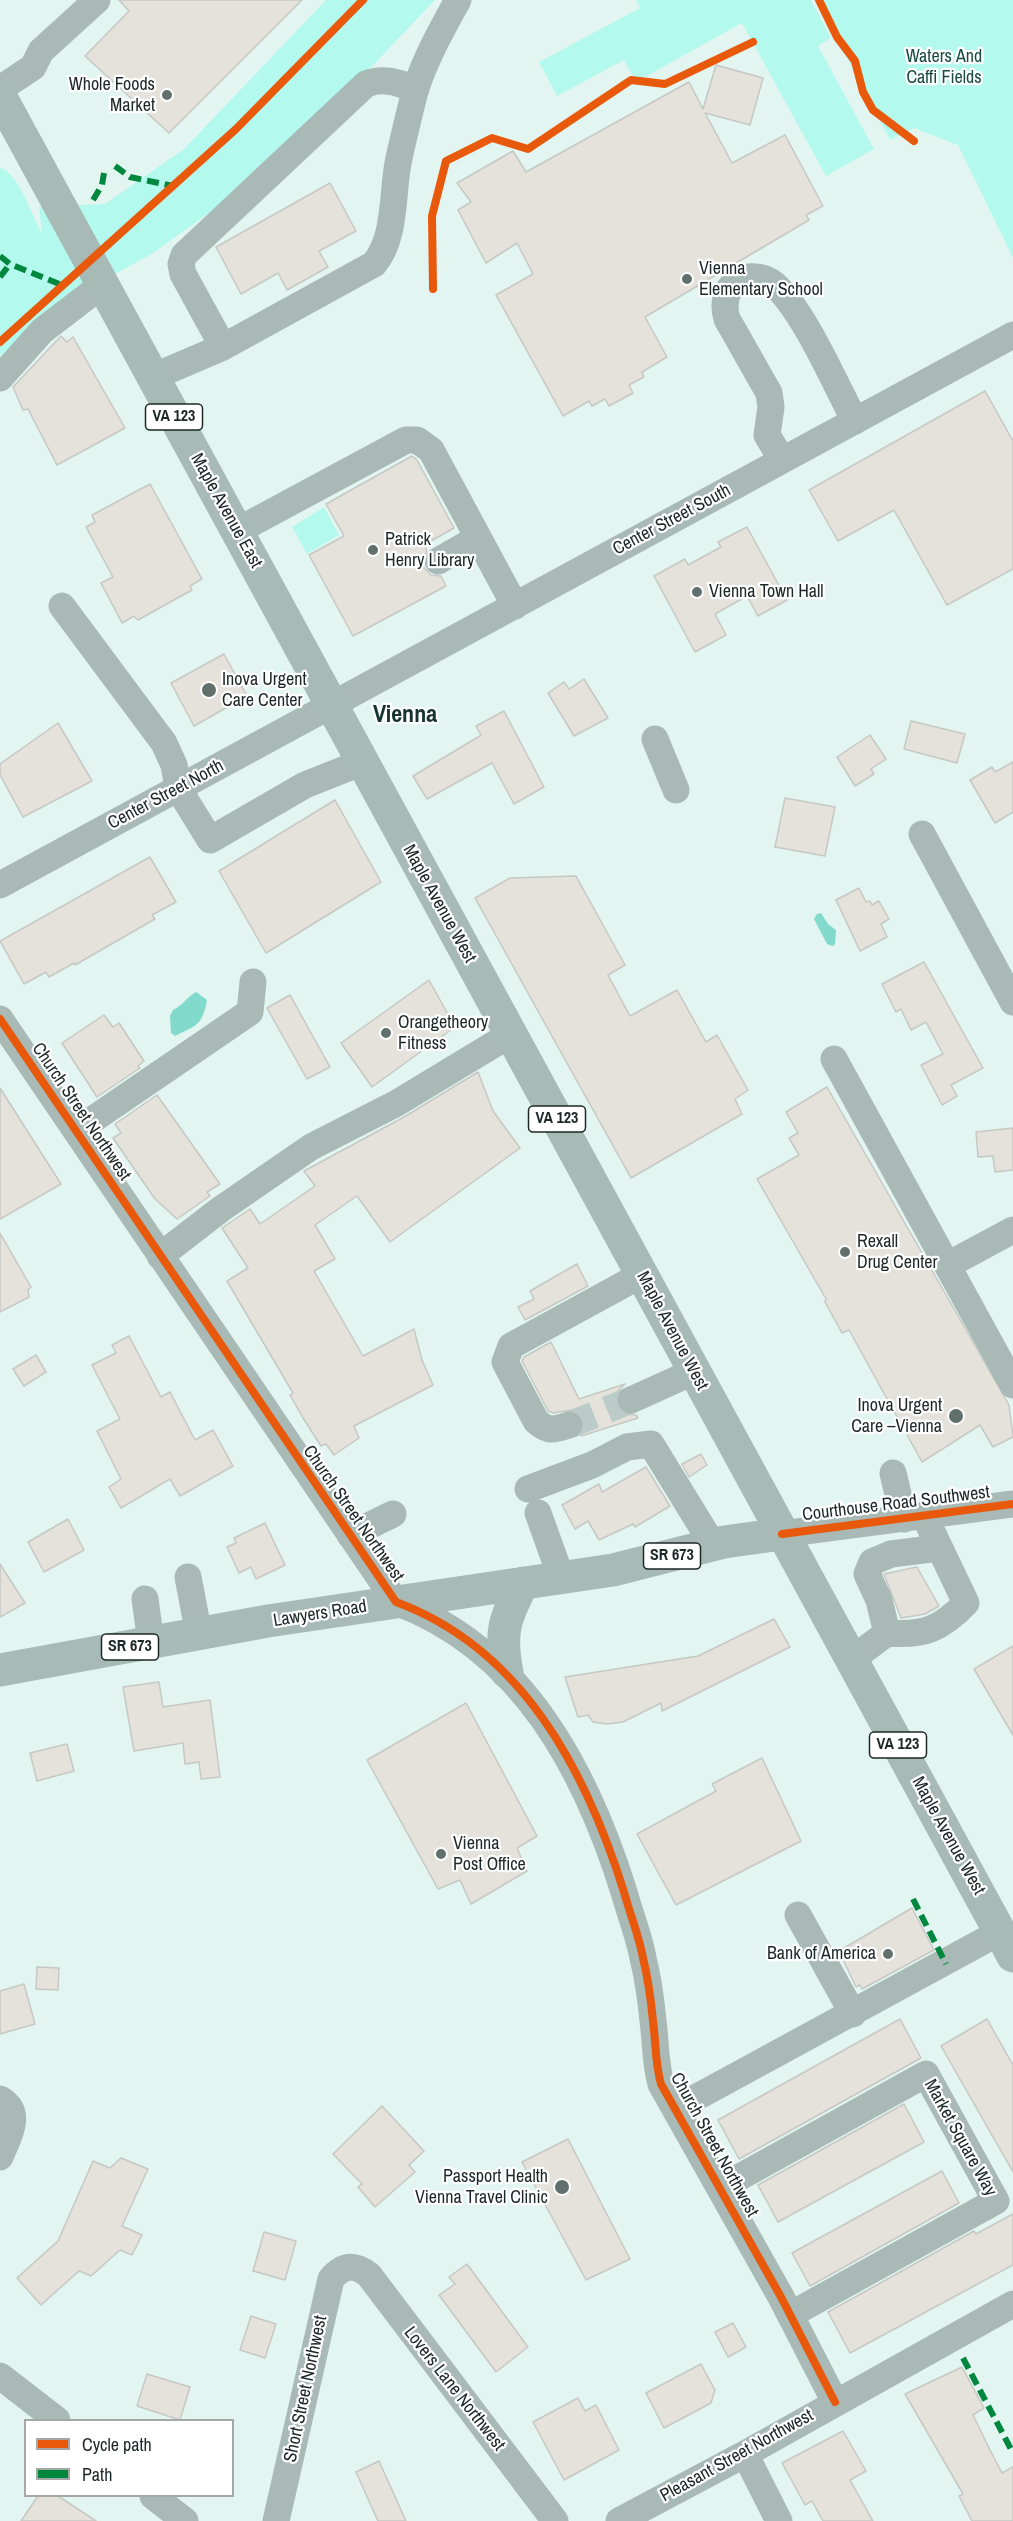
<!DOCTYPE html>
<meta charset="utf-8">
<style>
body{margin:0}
#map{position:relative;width:1013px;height:2521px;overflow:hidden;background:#e3f5f1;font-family:"Archivo Narrow",sans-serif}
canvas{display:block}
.legend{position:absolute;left:24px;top:2419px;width:210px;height:78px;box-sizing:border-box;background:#fff;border:2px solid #a4a9a8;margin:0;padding:8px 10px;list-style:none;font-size:18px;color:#1c2826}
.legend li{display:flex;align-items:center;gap:12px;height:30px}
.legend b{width:30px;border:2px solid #a4a9a8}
</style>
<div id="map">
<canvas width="1013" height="2521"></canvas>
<ul class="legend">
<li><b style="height:8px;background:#e8590c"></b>Cycle path</li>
<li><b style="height:8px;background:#00873e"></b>Path</li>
</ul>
</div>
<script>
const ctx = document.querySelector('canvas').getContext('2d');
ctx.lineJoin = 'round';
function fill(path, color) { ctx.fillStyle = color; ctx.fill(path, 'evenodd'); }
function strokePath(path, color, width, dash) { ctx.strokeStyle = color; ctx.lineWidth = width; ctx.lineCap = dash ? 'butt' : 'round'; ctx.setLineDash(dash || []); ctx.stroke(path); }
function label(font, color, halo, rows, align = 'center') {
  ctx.font = font + ' "Archivo Narrow",sans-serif'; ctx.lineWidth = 4.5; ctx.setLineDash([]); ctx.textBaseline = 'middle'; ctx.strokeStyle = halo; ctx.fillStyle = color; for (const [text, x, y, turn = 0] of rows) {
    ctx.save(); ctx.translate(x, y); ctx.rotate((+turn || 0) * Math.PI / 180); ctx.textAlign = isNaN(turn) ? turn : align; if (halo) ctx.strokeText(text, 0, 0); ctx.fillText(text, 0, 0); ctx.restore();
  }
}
fill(new Path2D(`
 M 326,0 L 435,0 L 356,83 L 269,170 L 153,253 L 61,304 L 0,356 L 0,168 C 19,172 32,217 42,233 L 39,207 L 105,204 L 184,149 Z
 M 636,0 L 811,0 L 831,38 L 818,46 L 874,149 L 826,176 L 742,23 L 636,82 L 624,60 L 557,96 L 539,62 L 640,8 Z
 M 817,0 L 1013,0 L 1013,258 L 958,145 L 914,128 L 890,140 Z
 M 324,507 L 339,535 L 307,554 L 292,527 Z`), '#b4f9ed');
fill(new Path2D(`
 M 821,913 L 828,924 L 836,930 L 835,944 L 833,946 L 827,944 L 814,919 L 817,914 Z
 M 196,992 L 207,1000 C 202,1027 196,1025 175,1036 L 171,1033 L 170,1016 L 173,1010 C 183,1005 187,997 196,992 Z`), '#82dacc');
const building = new Path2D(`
 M 119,0 L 302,0 L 169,133 L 85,56 L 129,11 Z
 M 716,65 L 763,78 L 750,125 L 705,113 L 732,163 L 785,135 L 823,206 L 806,215 L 809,220 L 645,317 L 667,357 L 642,372 L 644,377 L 629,385 L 633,393 L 622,399 L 609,406 L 605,399 L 592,406 L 589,401 L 563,416 L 496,295 L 533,274 L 517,243 L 486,263 L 458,210 L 471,202 L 457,183 L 513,151 L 526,172 L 689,82 L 703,109 Z
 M 330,183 L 356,231 L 319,251 L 328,267 L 287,290 L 278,273 L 241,294 L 216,247 Z
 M 61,336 L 67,342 L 73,337 L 125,428 L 57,465 L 28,409 L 23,410 L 13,387 Z
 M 985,391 L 1013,441 L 1013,569 L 947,605 L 894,510 L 838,541 L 809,490 Z
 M 412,456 L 417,460 L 454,528 L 424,545 L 427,551 L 422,560 L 424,568 L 431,575 L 441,576 L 446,586 L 353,636 L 309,555 L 344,536 L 326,504 Z
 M 150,484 L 202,579 L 190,586 L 192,590 L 138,620 L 134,616 L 122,623 L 101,583 L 113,577 L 86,527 L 95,522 L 92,515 Z
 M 747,527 L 787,600 L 758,616 L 747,596 L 715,614 L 726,635 L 695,652 L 654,576 L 685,559 L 688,565 L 721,547 L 718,542 Z
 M 224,654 L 247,696 L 194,726 L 171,683 Z
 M 584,679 L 608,718 L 574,736 L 548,693 L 564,682 L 569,689 Z
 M 504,711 L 544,787 L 514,804 L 492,763 L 427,799 L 413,776 L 478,737 L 481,735 L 476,726 Z
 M 911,721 L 965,734 L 957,763 L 904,749 Z
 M 58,723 L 92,781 L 23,817 L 0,775 L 0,764 Z
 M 870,735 L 886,759 L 871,769 L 874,774 L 855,786 L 837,757 Z
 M 1013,762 L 1013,812 L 995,823 L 970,780 L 992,767 L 995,772 Z
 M 785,798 L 835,807 L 825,856 L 775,847 Z
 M 335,800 L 381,882 L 266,953 L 219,871 Z
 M 150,857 L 176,902 L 152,915 L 155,919 L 75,965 L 74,963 L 49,977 L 46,972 L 24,984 L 0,941 Z
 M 576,876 L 625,965 L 608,975 L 630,1016 L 677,990 L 706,1042 L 717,1035 L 748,1090 L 735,1099 L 742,1114 L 631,1178 L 475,898 L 510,878 Z
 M 859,888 L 866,902 L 870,901 L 872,905 L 879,901 L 889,919 L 881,924 L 887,937 L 860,951 L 836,900 Z
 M 924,962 L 983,1068 L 951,1085 L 957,1096 L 942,1105 L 921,1065 L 943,1054 L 926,1022 L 911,1030 L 901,1009 L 896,1012 L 882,984 Z
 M 429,980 L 455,1027 L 372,1087 L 341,1043 Z
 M 290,995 L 330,1067 L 307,1079 L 267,1008 Z
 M 104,1015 L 113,1027 L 119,1023 L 144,1061 L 138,1066 L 140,1068 L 97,1097 L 62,1043 Z
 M 478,1072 L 493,1111 L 520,1148 L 390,1242 L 357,1196 L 315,1225 L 335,1259 L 314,1271 L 363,1356 L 414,1329 L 422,1360 L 433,1385 L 354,1426 L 359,1438 L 334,1455 L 326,1444 L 321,1446 L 303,1418 L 290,1395 L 293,1393 L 227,1281 L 248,1268 L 222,1228 L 250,1209 L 260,1224 L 315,1186 L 304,1171 L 404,1117 Z
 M 827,1087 L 1009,1405 L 1013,1437 L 993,1447 L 980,1425 L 922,1462 L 849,1330 L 842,1333 L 825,1302 L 826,1299 L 757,1179 L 799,1155 L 789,1138 L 798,1133 L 786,1112 Z
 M 0,1088 L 61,1184 L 0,1219 Z
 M 157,1095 L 220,1184 L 207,1192 L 210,1196 L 177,1219 L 155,1199 L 113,1138 L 121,1133 L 115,1124 Z
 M 1013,1128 L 1013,1170 L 995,1172 L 993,1156 L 978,1157 L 976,1132 Z
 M 0,1233 L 31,1287 L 28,1290 L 29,1297 L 0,1312 Z
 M 577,1264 L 588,1286 L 525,1320 L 518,1307 L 534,1299 L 530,1291 Z
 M 129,1336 L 161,1397 L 170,1392 L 195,1440 L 213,1430 L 233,1466 L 180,1496 L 170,1479 L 121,1508 L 109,1487 L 121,1479 L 97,1431 L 120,1419 L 92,1365 L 116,1353 L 112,1345 Z
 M 551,1342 L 579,1399 L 625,1384 L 618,1391 L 616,1406 L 622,1413 L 636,1415 L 638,1418 L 581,1436 L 584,1421 L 579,1413 L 572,1410 L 553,1413 L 548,1411 L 522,1361 L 524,1357 Z
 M 36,1355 L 46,1372 L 24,1386 L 13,1369 Z
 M 701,1454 L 707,1465 L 689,1477 L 682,1464 Z
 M 646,1467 L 670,1506 L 635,1527 L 633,1524 L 599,1540 L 588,1521 L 575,1529 L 562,1505 L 599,1484 L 602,1492 Z
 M 68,1519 L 84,1550 L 44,1572 L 28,1542 Z
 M 265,1523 L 285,1565 L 256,1579 L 251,1567 L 239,1573 L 227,1547 L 236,1543 L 234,1538 Z
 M 0,1564 L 25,1603 L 0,1617 Z
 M 917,1567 L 939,1606 L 925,1614 L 901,1618 L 884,1574 Z
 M 774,1619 L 790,1647 L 662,1711 L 661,1703 L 623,1722 L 607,1724 L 593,1722 L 588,1715 L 578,1717 L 565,1677 L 698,1656 Z
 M 1013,1646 L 1013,1735 L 974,1669 Z
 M 159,1682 L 163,1707 L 210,1700 L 220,1777 L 201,1779 L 199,1762 L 185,1764 L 183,1743 L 134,1751 L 123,1687 Z
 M 466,1703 L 537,1836 L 517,1848 L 527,1871 L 471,1904 L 460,1880 L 438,1889 L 367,1760 Z
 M 67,1744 L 74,1771 L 37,1781 L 30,1753 Z
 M 762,1758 L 801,1841 L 676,1905 L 637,1834 L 716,1791 L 712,1784 Z
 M 912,1908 L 934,1950 L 862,1989 L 860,1985 L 856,1987 L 839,1951 Z
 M 37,1967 L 59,1968 L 58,1990 L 36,1989 Z
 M 24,1984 L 35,2024 L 0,2034 L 0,1991 Z
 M 900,2019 L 921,2058 L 739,2159 L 718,2120 Z
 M 987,2019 L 1013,2065 L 1013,2172 L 941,2046 Z
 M 904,2104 L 924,2142 L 778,2222 L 758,2185 Z
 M 382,2106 L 424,2151 L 409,2165 L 415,2172 L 375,2207 L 358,2187 L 362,2184 L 333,2154 Z
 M 568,2139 L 630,2259 L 586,2280 L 522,2162 Z
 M 121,2158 L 148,2169 L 122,2226 L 142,2235 L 132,2255 L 120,2250 L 91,2276 L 79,2271 L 41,2305 L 17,2278 L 58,2241 L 93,2161 L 110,2168 Z
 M 942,2171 L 959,2203 L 810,2286 L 792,2253 Z
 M 1013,2214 L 1013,2265 L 850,2353 L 828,2312 L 974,2231 L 976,2234 Z
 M 264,2232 L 296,2241 L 285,2280 L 253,2271 Z
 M 467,2264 L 528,2347 L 496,2372 L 439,2295 L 455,2284 L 449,2277 Z
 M 251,2316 L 276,2324 L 265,2358 L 240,2350 Z
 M 733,2323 L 746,2347 L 728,2357 L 715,2332 Z
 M 701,2364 L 715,2390 L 711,2403 L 664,2428 L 646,2393 Z
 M 962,2367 L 984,2408 L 973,2415 L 990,2450 L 1002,2473 L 1013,2467 L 1013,2521 L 972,2521 L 959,2496 L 963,2494 L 905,2394 Z
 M 147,2374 L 190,2387 L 180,2420 L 137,2406 Z
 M 578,2398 L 585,2411 L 596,2405 L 619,2450 L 564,2480 L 533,2422 Z
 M 843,2431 L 866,2471 L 850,2480 L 873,2521 L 823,2521 L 812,2501 L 805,2505 L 782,2463 Z
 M 379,2461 L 406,2521 L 378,2521 L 356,2472 Z
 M 38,2496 L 58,2496 L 96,2521 L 21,2521 Z`);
fill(building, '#e4e2db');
strokePath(building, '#c5c8c3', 1.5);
strokePath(new Path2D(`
 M 569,1425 L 631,1400`), '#bbccc8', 27, [27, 14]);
strokePath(new Path2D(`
 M 0,89 L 33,67 L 41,51 L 97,0
 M 223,347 L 183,274 L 181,264 L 184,255 L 366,84 C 385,77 398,83 416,89
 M 153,377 L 223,347 L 374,264 C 396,238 392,195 398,163 C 403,139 409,115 415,91 C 425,59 442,29 458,0
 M 0,378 L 42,331 L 102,285
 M 782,460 L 767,435 L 771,407 L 769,393 L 727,319 C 724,309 724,298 730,288 C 740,273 763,274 775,285 C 805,313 835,384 855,421
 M 237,531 L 406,440 L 417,440 L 431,450 L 515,606
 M 438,561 L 478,538
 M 62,606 L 164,743 L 174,765 L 178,788 L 210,840 L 305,785 L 363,762
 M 655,739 L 676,790
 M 922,834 L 1013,1002
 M 0,885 L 1013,335
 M 0,1019 L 396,1602 C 523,1649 586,1771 624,1892 C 630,1914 639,1936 643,1958 C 648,1978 651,2000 653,2021 C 656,2043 655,2063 661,2084 L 781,2297 L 835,2402
 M 834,1059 L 1013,1385
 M 76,1131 L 250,1012 L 253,982
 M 160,1256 L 221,1209 L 311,1147 L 397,1103 L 511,1034
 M 948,1265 L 1013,1230
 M 631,1400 L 693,1372
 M 569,1425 C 554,1430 548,1432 536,1421 L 505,1362 L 511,1346 L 641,1275
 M 893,1473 L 904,1519
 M 528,1489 L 592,1465 L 627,1447 L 651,1444 L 713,1545
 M 538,1513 L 561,1577
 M 782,1534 L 1013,1504
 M 350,1535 L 393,1514
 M 188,1577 L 199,1635
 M 145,1599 L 151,1643
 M 887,1633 L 879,1600 L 867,1574 L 872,1562 L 891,1554 L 939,1548
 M 851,1660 L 887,1633 C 924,1636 941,1629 966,1603 L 925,1517
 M 798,1915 L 853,2014
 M 0,2099 C 24,2113 8,2137 0,2157
 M 675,2109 L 1000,1932
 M 720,2188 L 926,2074 L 996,2201 L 790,2315
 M 0,2376 L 57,2420
 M 745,2454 L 779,2521
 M 153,2496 L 185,2521
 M 276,2521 L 331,2279 C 343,2265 353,2263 369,2275 L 555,2521
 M 619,2521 L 745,2454 L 1013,2304`), '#a8b9b6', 27);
strokePath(new Path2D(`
 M 0,96 L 1013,1956
 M 0,1670 L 268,1621 L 613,1570 L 724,1542 L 782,1534
 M 507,1672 C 499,1633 505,1617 523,1583`), '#a7bab6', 33);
strokePath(new Path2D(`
 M 115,166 L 130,177 L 173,186
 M 93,200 L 102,185 L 104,173
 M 0,256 L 10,264 L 62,285
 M 0,277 L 10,264
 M 913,1899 L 946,1964
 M 963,2358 L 1013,2453`), '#00873e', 6, [12, 6]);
strokePath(new Path2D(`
 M 819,0 L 837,37 L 855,61 L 863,92 L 873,110 L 914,141
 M 433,289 L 432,216 L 446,161 L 492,138 L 528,149 L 631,80 L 665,84 L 753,42
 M 0,342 L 236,129 L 363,0
 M 0,1019 L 396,1602 C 523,1649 586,1771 624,1892 C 630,1914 639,1936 643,1958 C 648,1978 651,2000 653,2021 C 656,2043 655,2063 661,2084 L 781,2297 L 835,2402
 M 782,1534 L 1013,1504`), '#e8590c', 8);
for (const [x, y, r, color] of [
 [167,95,6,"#62706d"],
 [687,279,6,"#62706d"],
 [373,550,6,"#62706d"],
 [697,592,6,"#62706d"],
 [209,690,8,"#62706d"],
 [386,1033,6,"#62706d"],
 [845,1252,6,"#62706d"],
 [956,1416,8,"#62706d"],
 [441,1854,6,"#62706d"],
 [888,1954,6,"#62706d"],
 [562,2187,8,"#62706d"]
]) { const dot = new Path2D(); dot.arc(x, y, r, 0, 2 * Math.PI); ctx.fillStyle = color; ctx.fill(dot); strokePath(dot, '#fff', 2); }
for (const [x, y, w] of [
 [174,417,57],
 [557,1119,57],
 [672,1556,57],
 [130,1647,57],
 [898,1745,57]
]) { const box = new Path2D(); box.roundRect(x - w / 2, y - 13, w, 26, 4.5); ctx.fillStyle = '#fff'; ctx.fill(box); strokePath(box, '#1c2826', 1.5); }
label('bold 16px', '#1c2826', null, [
 ["VA 123",174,417],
 ["VA 123",557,1119],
 ["SR 673",672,1556],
 ["SR 673",130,1647],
 ["VA 123",898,1745]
]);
label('18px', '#184b43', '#fff', [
 ["Waters And",944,57],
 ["Caffi Fields",944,78]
]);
label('18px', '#1c2826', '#fff', [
 ["Whole Foods",155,85,"right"],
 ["Market",155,106,"right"],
 ["Vienna",699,269],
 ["Elementary School",699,290],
 ["Patrick",385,540],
 ["Henry Library",385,561],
 ["Vienna Town Hall",709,592],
 ["Inova Urgent",222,680],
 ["Care Center",222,701],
 ["Orangetheory",398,1023],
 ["Fitness",398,1044],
 ["Rexall",857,1242],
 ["Drug Center",857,1263],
 ["Inova Urgent",942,1406,"right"],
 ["Care –Vienna",942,1427,"right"],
 ["Vienna",453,1844],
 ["Post Office",453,1865],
 ["Bank of America",876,1954,"right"],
 ["Passport Health",548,2177,"right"],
 ["Vienna Travel Clinic",548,2198,"right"]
], 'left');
label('18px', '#1c2826', '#fff', [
 ["Maple Avenue East",226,511,61],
 ["Center Street South",672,520,-28],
 ["Center Street North",166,795,-28],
 ["Maple Avenue West",439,904,61],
 ["Church Street Northwest",81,1112,56],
 ["Maple Avenue West",672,1331,62],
 ["Courthouse Road Southwest",896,1504,-7],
 ["Church Street Northwest",353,1514,55],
 ["Lawyers Road",320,1614,-9],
 ["Maple Avenue West",948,1836,61],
 ["Market Square Way",960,2138,61],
 ["Church Street Northwest",714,2145,61],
 ["Short Street Northwest",306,2389,-78],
 ["Lovers Lane Northwest",454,2389,52],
 ["Pleasant Street Northwest",737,2456,-29]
]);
label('bold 24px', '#183430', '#fff', [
 ["Vienna",405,716]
]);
</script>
